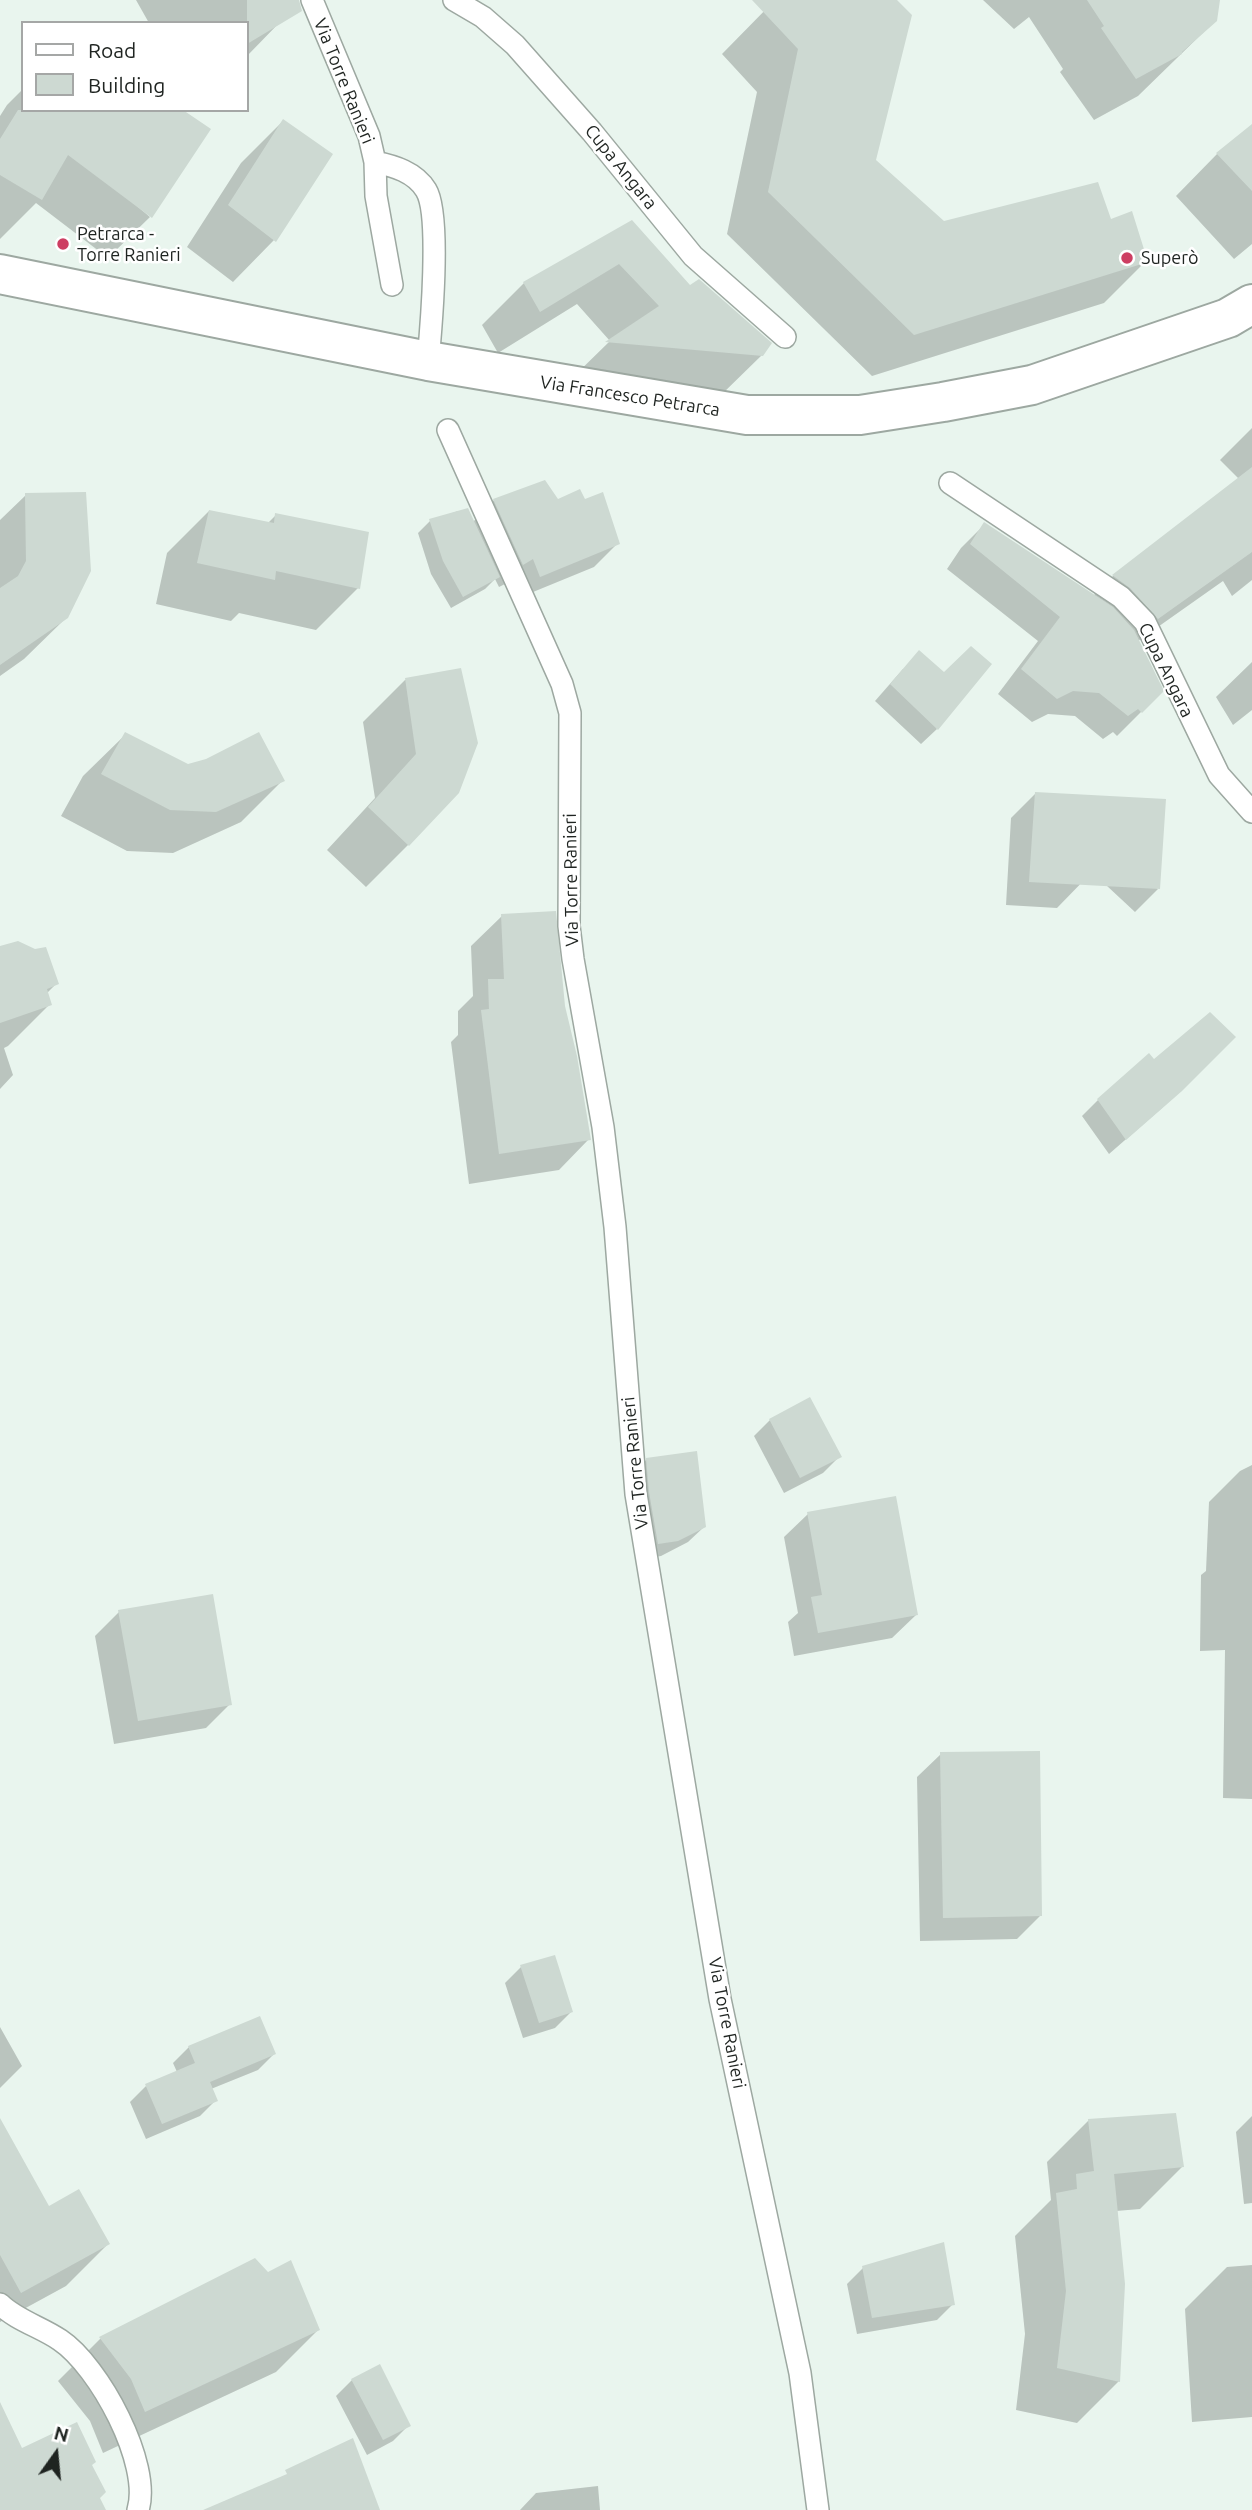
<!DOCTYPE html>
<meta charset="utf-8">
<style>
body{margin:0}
#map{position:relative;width:1252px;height:2510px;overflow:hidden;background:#e9f5ee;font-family:Ubuntu,sans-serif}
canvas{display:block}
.legend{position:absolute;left:21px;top:21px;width:228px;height:91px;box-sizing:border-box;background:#fff;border:2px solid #a5a7a6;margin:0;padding:9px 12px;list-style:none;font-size:21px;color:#1f2421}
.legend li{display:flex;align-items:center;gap:14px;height:35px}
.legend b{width:35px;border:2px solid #a5a7a6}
.north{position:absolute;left:21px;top:2419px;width:70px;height:70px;-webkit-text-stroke:5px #fff;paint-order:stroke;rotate:15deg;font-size:19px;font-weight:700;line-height:28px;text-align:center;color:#1f2421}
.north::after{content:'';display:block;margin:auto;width:24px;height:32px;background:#1f2421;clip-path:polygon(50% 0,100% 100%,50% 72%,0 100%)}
</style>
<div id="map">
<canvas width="1252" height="2510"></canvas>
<ul class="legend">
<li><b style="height:9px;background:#fff"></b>Road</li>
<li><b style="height:19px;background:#cdd9d2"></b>Building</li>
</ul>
<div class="north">N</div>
</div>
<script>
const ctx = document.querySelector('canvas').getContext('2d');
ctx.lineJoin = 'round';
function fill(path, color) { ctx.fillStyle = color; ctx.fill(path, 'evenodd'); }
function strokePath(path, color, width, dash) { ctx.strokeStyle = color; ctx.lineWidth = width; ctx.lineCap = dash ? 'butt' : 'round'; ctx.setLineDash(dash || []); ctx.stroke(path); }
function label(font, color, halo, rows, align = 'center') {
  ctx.font = font + ' Ubuntu,sans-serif'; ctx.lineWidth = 5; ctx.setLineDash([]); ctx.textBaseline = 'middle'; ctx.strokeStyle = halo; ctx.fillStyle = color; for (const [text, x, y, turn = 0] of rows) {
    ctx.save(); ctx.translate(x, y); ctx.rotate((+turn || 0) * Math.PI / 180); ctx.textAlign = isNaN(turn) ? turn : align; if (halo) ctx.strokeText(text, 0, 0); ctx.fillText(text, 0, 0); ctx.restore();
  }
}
fill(new Path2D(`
 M 136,0 L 290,0 L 281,21 L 247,56 L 247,23 L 149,23 Z
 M 775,0 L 894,0 L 874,161 L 944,223 L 1110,221 L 1146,261 L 1104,303 L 872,376 L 727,234 L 757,92 L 722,54 Z
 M 983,0 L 1208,0 L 1216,20 L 1138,96 L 1094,120 L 1060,72 L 1063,69 L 1029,17 L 1014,29 Z
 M 23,89 L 23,110 L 150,217 L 108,258 L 36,203 L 0,239 L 0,116 L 7,105 Z
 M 283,121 L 274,240 L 233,282 L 187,247 L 241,163 Z
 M 1252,126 L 1252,244 L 1234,259 L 1176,196 L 1217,154 Z
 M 632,223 L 690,288 L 762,355 L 719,397 L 566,384 L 610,341 L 577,304 L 498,353 L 482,325 L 524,283 Z
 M 1252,428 L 1252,580 L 1232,596 L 1223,581 L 1138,641 L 1162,691 L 1117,736 L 1113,732 L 1103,739 L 1075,716 L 1048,714 L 1032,722 L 998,694 L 1038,641 L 947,569 L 961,548 L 985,524 L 1093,596 L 1113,576 L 1239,479 L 1220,460 Z
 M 26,495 L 67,617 L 24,659 L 0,676 L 0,520 Z
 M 494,500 L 557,501 L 618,543 L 594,567 L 516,599 L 509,582 L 499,587 L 495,579 L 485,589 L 451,608 L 431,574 L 418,533 L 430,521 L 458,511 L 473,522 Z
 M 209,511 L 268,523 L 276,515 L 358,588 L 316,630 L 239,613 L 231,621 L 156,604 L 167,553 Z
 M 1252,662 L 1252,710 L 1233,725 L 1216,697 Z
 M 903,669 L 937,729 L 921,744 L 875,701 Z
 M 460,670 L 408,845 L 366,887 L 327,850 L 375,798 L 363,722 L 405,680 Z
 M 125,735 L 188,766 L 282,781 L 241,822 L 173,853 L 127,851 L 61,816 L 83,776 Z
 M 1035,794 L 1158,889 L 1135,912 L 1092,872 L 1057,908 L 1006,905 L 1011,818 Z
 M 502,916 L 564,1007 L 589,1139 L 559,1170 L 469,1184 L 451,1042 L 458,1035 L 458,1011 L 473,996 L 471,946 Z
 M 0,948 L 57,983 L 47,993 L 50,1004 L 8,1046 L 4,1048 L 13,1075 L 0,1089 Z
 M 1154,1061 L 1163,1107 L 1109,1154 L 1082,1116 L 1098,1100 Z
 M 770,1420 L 839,1457 L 823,1473 L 784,1493 L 754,1436 Z
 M 647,1459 L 705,1526 L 688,1542 L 661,1556 L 642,1559 L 631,1476 Z
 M 1252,1465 L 1252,1799 L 1223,1798 L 1225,1650 L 1200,1651 L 1201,1575 L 1206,1571 L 1209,1502 L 1240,1471 Z
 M 808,1514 L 916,1615 L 892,1638 L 794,1656 L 788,1622 L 798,1613 L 784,1537 Z
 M 119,1612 L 230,1704 L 206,1728 L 114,1744 L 95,1636 Z
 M 941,1754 L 1041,1915 L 1017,1939 L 920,1941 L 917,1777 Z
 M 521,1967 L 571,2012 L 555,2028 L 523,2038 L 505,1983 Z
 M 0,2027 L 22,2066 L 0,2088 Z
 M 189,2047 L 274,2054 L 258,2070 L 211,2089 L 216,2100 L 200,2116 L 146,2139 L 130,2102 L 146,2086 L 177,2072 L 173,2063 Z
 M 1252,2116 L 1252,2203 L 1244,2204 L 1236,2132 Z
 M 1089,2120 L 1182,2167 L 1140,2209 L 1116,2211 L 1119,2381 L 1077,2423 L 1016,2410 L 1025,2334 L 1015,2236 L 1051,2200 L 1047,2162 Z
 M 0,2121 L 48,2208 L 108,2244 L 66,2286 L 0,2322 Z
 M 255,2260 L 318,2330 L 276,2372 L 103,2453 L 90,2421 L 58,2381 L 100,2339 Z
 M 1252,2265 L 1252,2417 L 1192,2422 L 1185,2309 L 1227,2267 Z
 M 863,2268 L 953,2304 L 937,2320 L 857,2334 L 847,2284 Z
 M 352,2380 L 409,2425 L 393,2441 L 367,2455 L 336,2396 Z
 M 598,2486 L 600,2510 L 520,2510 L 536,2493 Z`), '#0003');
fill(new Path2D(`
 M 247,0 L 299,0 L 302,11 L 247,44 Z
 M 752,0 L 897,0 L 912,15 L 876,160 L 944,221 L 1098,182 L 1111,219 L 1132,211 L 1148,262 L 914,335 L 768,192 L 798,49 Z
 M 1087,0 L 1220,0 L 1217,21 L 1182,52 L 1182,54 L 1136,79 L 1101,28 L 1104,26 Z
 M 18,110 L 183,110 L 211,129 L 152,218 L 68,155 L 42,200 L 0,175 L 0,139 Z
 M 283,119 L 333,154 L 276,242 L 228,205 Z
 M 1252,124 L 1252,191 L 1216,153 Z
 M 632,220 L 690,285 L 699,279 L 772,343 L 763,356 L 605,342 L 659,306 L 619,264 L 540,312 L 523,282 Z
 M 1252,467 L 1252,552 L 1158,619 L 1130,588 L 1112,575 Z
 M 545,480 L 558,499 L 580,489 L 585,499 L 603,492 L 620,544 L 540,577 L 533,559 L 523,565 L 493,499 Z
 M 86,492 L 91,571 L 68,618 L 0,665 L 0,588 L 18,576 L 26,561 L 25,493 Z
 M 468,508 L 500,577 L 463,597 L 443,561 L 429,519 Z
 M 209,510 L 274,523 L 275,513 L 369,532 L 360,589 L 276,571 L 275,580 L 197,563 Z
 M 984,522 L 1113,607 L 1134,630 L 1164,691 L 1142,713 L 1138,709 L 1128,716 L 1099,693 L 1073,691 L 1057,699 L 1021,669 L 1060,617 L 970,544 Z
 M 971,646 L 992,664 L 938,730 L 890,684 L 919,650 L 944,672 Z
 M 461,668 L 478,743 L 459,793 L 409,846 L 368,807 L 416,754 L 405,678 Z
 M 125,732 L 188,764 L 206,759 L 259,732 L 285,781 L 216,812 L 170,810 L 101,774 Z
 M 1035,792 L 1166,799 L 1160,889 L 1029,882 Z
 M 556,911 L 565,1006 L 577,1056 L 591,1140 L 499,1154 L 481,1010 L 489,1009 L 488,979 L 504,979 L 501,914 Z
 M 18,941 L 35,949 L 46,947 L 59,984 L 47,989 L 52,1005 L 0,1023 L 0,946 Z
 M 1210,1012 L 1236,1037 L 1182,1091 L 1126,1140 L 1097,1099 L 1149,1053 L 1154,1059 Z
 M 810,1397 L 842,1457 L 800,1478 L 769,1419 Z
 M 697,1451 L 706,1527 L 678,1541 L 658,1544 L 649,1492 L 646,1458 Z
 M 896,1496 L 918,1615 L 818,1633 L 811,1597 L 822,1595 L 807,1512 Z
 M 213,1594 L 232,1705 L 138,1721 L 118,1610 Z
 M 1040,1751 L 1042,1916 L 943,1918 L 940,1752 Z
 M 555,1955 L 573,2012 L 539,2023 L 520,1965 Z
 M 260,2016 L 276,2054 L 210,2082 L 218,2101 L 162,2124 L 145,2084 L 195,2063 L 188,2046 Z
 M 1176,2113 L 1184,2167 L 1114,2174 L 1125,2284 L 1120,2382 L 1057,2368 L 1066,2291 L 1056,2193 L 1077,2189 L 1076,2174 L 1094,2171 L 1088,2119 Z
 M 0,2118 L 49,2206 L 79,2189 L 110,2244 L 21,2293 L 0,2255 Z
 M 944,2242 L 955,2305 L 872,2318 L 862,2266 Z
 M 255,2258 L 268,2272 L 291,2260 L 320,2330 L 145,2412 L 131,2379 L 99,2337 Z
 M 380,2364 L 411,2426 L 383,2440 L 351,2379 Z
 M 0,2402 L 22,2448 L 77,2422 L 96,2462 L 92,2465 L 106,2492 L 100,2498 L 106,2510 L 0,2510 Z
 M 353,2438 L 380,2510 L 203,2510 L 287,2474 L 285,2470 Z`), '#cdd9d2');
const service = new Path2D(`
 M 312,0 L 369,136 L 375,162 L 376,196 L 392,285
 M 454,0 L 483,17 L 515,45 L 592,132 L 693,256 L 785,337
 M 375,162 C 394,166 415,172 426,190 C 441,214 431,329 428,361
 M 448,430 L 562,684 L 570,713 L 569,926 L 573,959 L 603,1127 L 615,1227 L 636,1494 L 720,1999 L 800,2373 L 818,2510
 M 950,483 L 1121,597 L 1145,622 L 1219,775 L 1252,812
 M 0,2304 C 16,2320 41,2327 60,2340 C 99,2366 152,2464 138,2510`);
const tertiary = new Path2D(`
 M 0,274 L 428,361 L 747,415 L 860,415 L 943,402 L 1032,385 L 1228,318 L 1252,304`);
strokePath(service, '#9da8a1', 24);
strokePath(tertiary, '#9da8a1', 42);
strokePath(service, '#fff', 21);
strokePath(tertiary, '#fff', 38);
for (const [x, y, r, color] of [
 [63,244,7,"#cd3e62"],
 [1127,258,7,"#cd3e62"]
]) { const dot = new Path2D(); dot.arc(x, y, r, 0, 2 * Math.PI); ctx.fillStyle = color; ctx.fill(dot); strokePath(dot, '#fff', 2.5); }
label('18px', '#1f2421', '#fff', [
 ["Via Torre Ranieri",344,81,68],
 ["Cupa Angara",621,167,51],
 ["Via Francesco Petrarca",630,396,9],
 ["Cupa Angara",1166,670,64],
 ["Via Torre Ranieri",571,880,-91],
 ["Via Torre Ranieri",635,1463,-96],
 ["Via Torre Ranieri",727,2023,79]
]);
label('18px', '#1f2421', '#fff', [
 ["Petrarca -",77,234],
 ["Torre Ranieri",77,255],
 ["Superò",1141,258]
], 'left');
</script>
